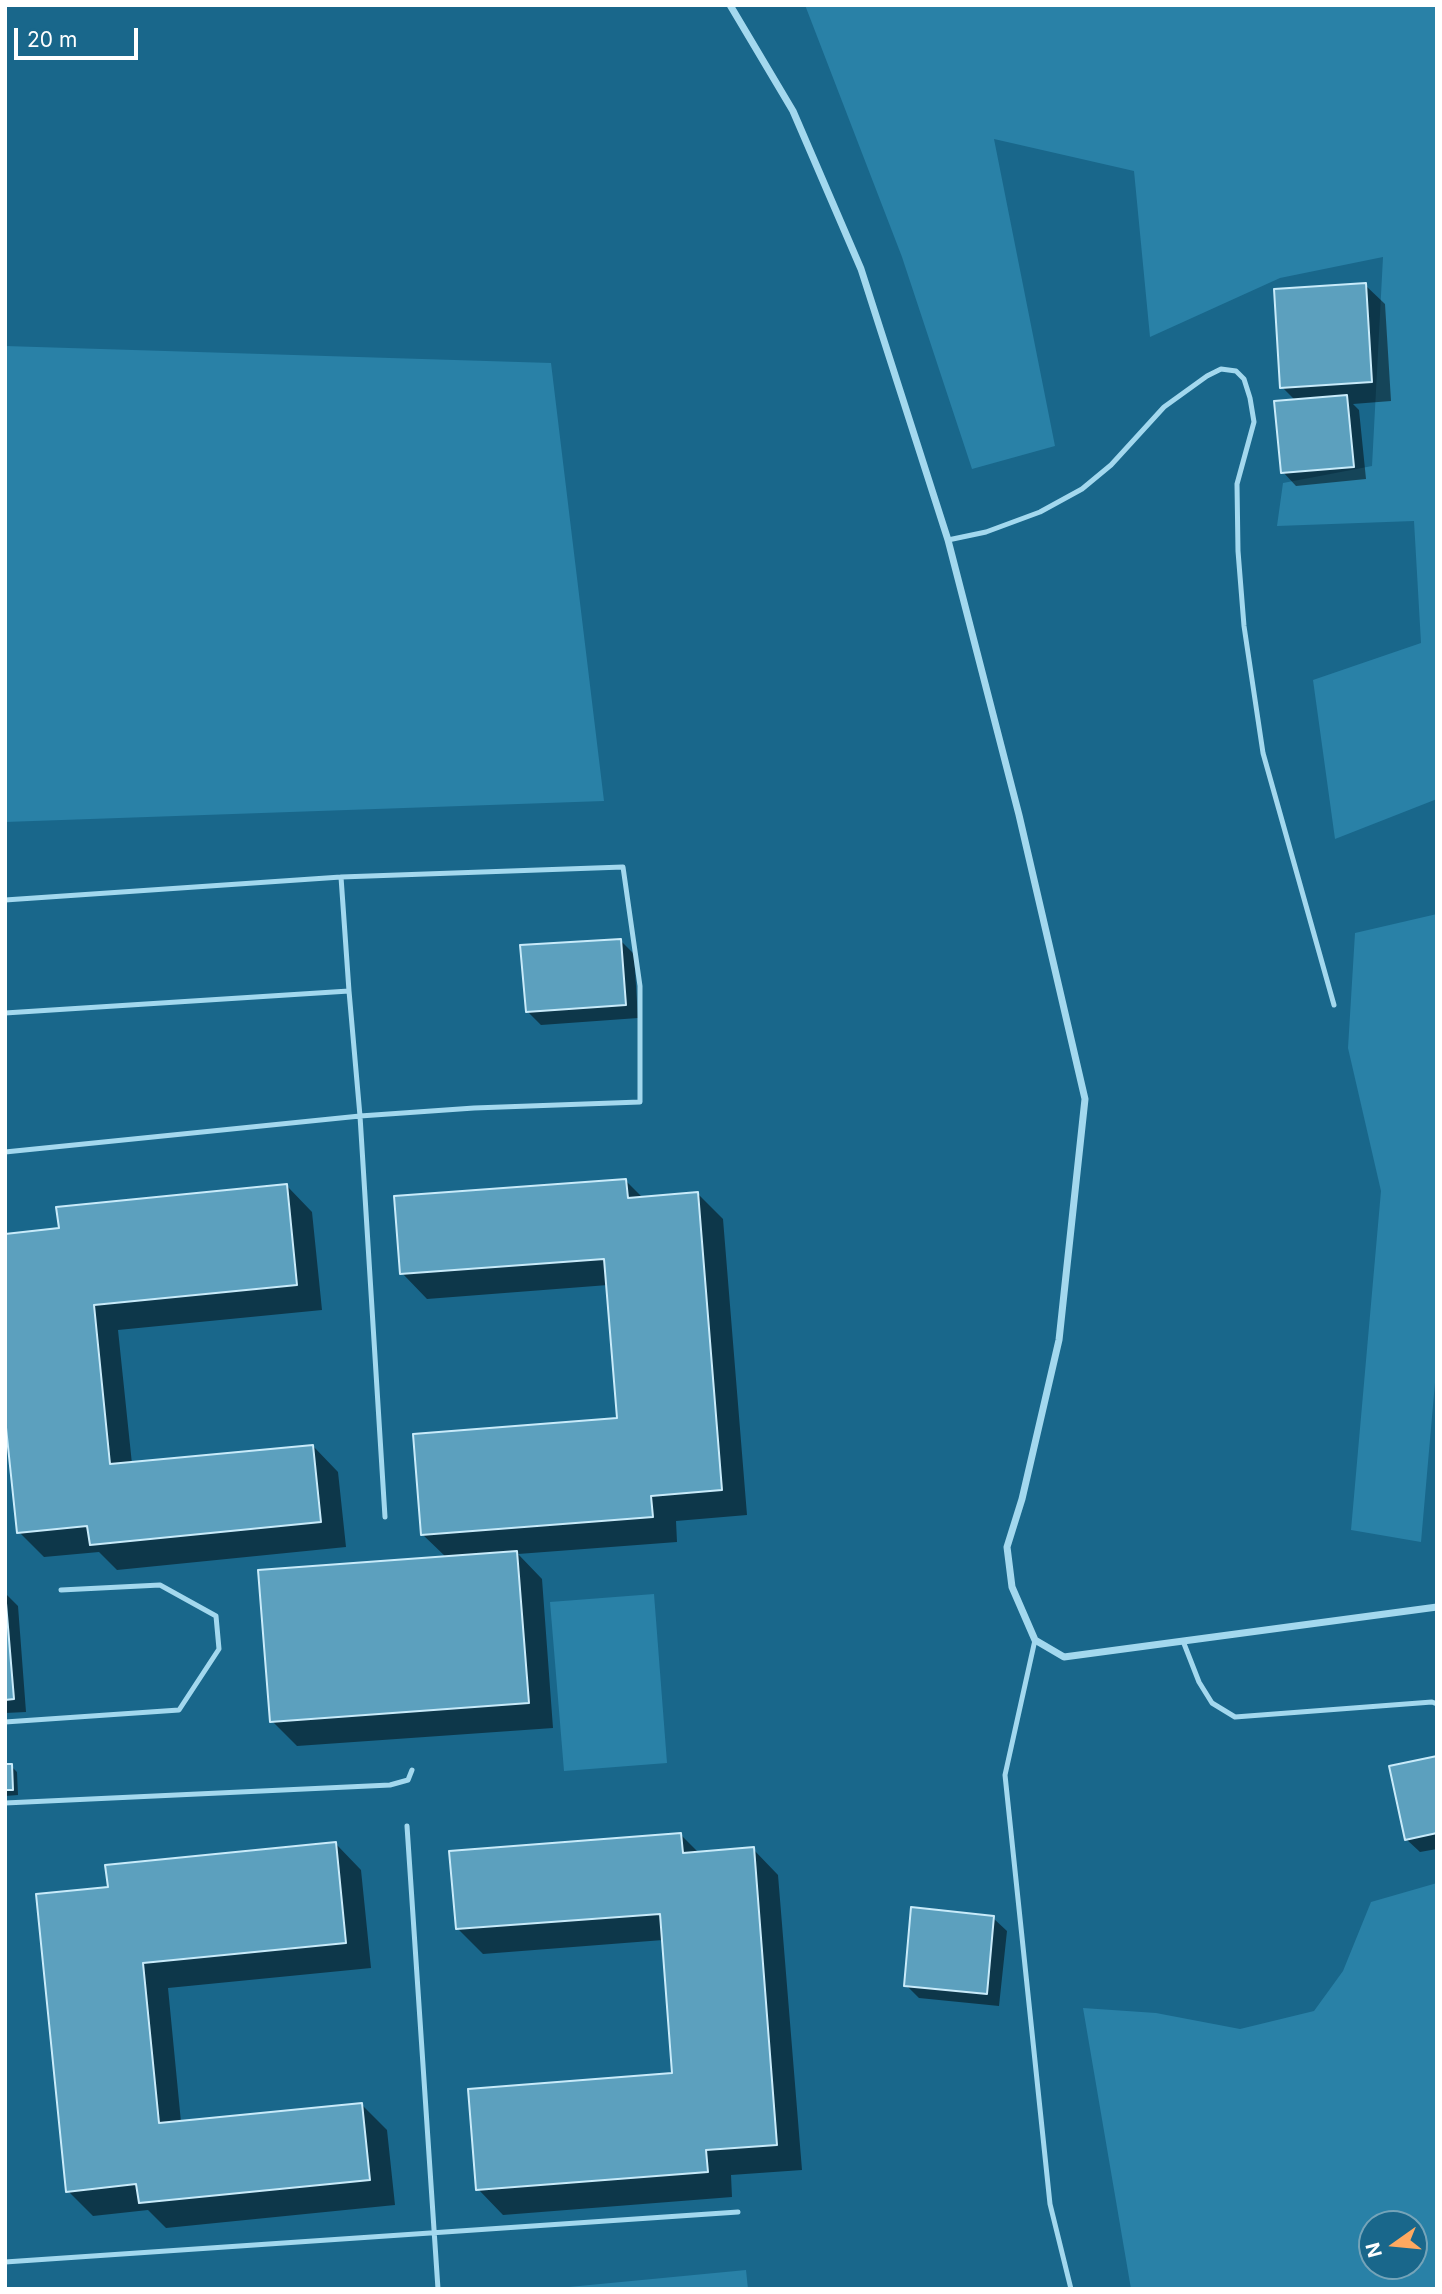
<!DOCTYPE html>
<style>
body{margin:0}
#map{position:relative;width:1442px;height:2294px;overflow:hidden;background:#19678b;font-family:Inter,sans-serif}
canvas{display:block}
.frame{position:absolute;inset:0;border:7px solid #fff;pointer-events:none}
.north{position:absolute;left:1358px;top:2210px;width:70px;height:70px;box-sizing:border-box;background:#19678b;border:2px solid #75a4b9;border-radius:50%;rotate:255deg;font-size:19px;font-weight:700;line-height:28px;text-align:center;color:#fff}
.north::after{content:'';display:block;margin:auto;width:24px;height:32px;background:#ffa960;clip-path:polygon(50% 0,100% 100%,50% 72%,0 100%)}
.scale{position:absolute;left:14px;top:28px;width:124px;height:32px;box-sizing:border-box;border:4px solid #fff;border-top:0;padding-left:9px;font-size:21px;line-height:24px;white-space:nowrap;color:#fff;-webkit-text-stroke:5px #19678b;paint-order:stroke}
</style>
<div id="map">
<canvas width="1442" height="2294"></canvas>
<div class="frame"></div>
<div class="north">N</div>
<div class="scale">20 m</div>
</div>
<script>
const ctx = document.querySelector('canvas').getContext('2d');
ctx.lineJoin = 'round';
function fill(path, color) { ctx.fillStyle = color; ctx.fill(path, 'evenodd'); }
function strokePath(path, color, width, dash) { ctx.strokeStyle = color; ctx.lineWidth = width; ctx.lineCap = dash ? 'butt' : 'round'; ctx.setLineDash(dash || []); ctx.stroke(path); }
fill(new Path2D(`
 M 805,5 L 1437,5 L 1437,799 L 1335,839 L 1313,680 L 1421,643 L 1414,521 L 1277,526 L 1283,483 L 1372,466 L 1383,257 L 1280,278 L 1150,337 L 1134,171 L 994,139 L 1055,446 L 972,469 L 902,257 Z
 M 5,346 L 551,363 L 604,801 L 5,822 Z
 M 1437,914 L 1437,1360 L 1421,1542 L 1351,1530 L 1381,1191 L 1348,1048 L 1355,933 Z
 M 654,1594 L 667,1763 L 564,1771 L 550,1602 Z
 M 1437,1883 L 1437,2289 L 1131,2289 L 1083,2008 L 1156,2013 L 1240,2029 L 1314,2011 L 1343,1971 L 1371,1902 ZM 1414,2224 L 1414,2266 L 1372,2266 L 1372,2224 Z
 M 746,2270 L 748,2289 L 548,2289 Z`), '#2981a7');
fill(new Path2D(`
 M 1365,285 L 1385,304 L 1391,401 L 1353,404 L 1359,410 L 1366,479 L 1296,486 L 1283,472 L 1296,401 L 1282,387 Z
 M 621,941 L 634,954 L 638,1018 L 541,1025 L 527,1011 Z
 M 626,1181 L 643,1198 L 698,1194 L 723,1219 L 747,1515 L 676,1521 L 677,1542 L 518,1554 L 542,1579 L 553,1728 L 297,1746 L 272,1721 L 447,1558 L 422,1534 L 619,1420 L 608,1285 L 427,1299 L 402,1273 Z
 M 287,1186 L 312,1212 L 322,1310 L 118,1330 L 132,1464 L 313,1446 L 338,1472 L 346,1547 L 117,1570 L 99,1552 L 44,1557 L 19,1532 L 60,1230 Z
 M 5,1593 L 18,1606 L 26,1712 L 5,1713 Z
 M 1437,1758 L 1437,1849 L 1420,1852 L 1406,1839 Z
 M 5,1766 L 11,1766 L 17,1772 L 18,1795 L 5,1796 Z
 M 681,1835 L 699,1853 L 753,1849 L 778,1875 L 802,2170 L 731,2175 L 732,2197 L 503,2215 L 478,2189 L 674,2075 L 663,1940 L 483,1954 L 457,1928 Z
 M 336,1844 L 361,1870 L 371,1968 L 168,1988 L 181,2122 L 362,2105 L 387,2130 L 395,2205 L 166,2228 L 148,2210 L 93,2216 L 68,2191 L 109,1888 Z
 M 993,1918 L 1007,1931 L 999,2006 L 919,1998 L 906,1985 Z`), '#0007');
const building = new Path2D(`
 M 1366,283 L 1372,382 L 1280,388 L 1274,289 Z
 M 1347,395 L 1354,467 L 1281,473 L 1274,401 Z
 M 621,939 L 626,1005 L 526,1012 L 520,945 Z
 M 626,1179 L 628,1198 L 698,1192 L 722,1490 L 651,1496 L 653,1517 L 421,1535 L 413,1434 L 617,1418 L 604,1259 L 400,1274 L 394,1196 Z
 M 287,1184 L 297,1285 L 94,1305 L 110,1464 L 313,1445 L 321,1522 L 90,1545 L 87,1526 L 17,1533 L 5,1418 L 5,1234 L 59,1228 L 56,1207 Z
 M 517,1551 L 529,1703 L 270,1722 L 258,1570 Z
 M 5,1591 L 14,1699 L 5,1700 Z
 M 1437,1756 L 1437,1833 L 1405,1840 L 1389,1766 Z
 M 5,1764 L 12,1764 L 13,1790 L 5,1790 Z
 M 681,1833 L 683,1853 L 754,1847 L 777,2145 L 706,2150 L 708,2172 L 476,2190 L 468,2089 L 672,2073 L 660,1914 L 456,1929 L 449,1851 Z
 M 336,1842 L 346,1943 L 143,1963 L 159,2123 L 362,2103 L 370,2180 L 139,2203 L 136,2184 L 66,2192 L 36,1894 L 108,1887 L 105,1865 Z
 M 911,1907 L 994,1916 L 987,1994 L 904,1986 Z`);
fill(building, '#5ca0be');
strokePath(building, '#c9ebfa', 2);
strokePath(new Path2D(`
 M 948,540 L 986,532 L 1040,512 L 1082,489 L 1111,465 L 1164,407 L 1207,376 L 1221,369 L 1236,371 L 1244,379 L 1250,398 L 1254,422 L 1237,484 L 1238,551 L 1244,626 L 1263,753 L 1334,1005
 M 5,900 L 341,877 L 623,867 L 640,986 L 640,1102 L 474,1108 L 360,1116 L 5,1152
 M 349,991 L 360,1116 L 385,1517
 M 5,1013 L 349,991 L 341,877
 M 1035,1640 L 1005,1775 L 1050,2204 L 1071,2289
 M 1183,1641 L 1199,1682 L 1212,1703 L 1235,1717 L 1432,1702 L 1437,1704
 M 5,1722 L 179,1710 L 219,1649 L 216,1616 L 160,1585 L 61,1590
 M 5,1803 L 390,1785 L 408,1780 L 412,1770
 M 407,1826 L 438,2289
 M 5,2262 L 738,2212`), '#a3d8ee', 5);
strokePath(new Path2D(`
 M 730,5 L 793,111 L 861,269 L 948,540 L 1019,815 L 1085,1099 L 1059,1340 L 1022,1499 L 1007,1547 L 1012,1587 L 1035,1640 L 1064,1657 L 1437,1607`), '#a3d8ee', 7);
</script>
